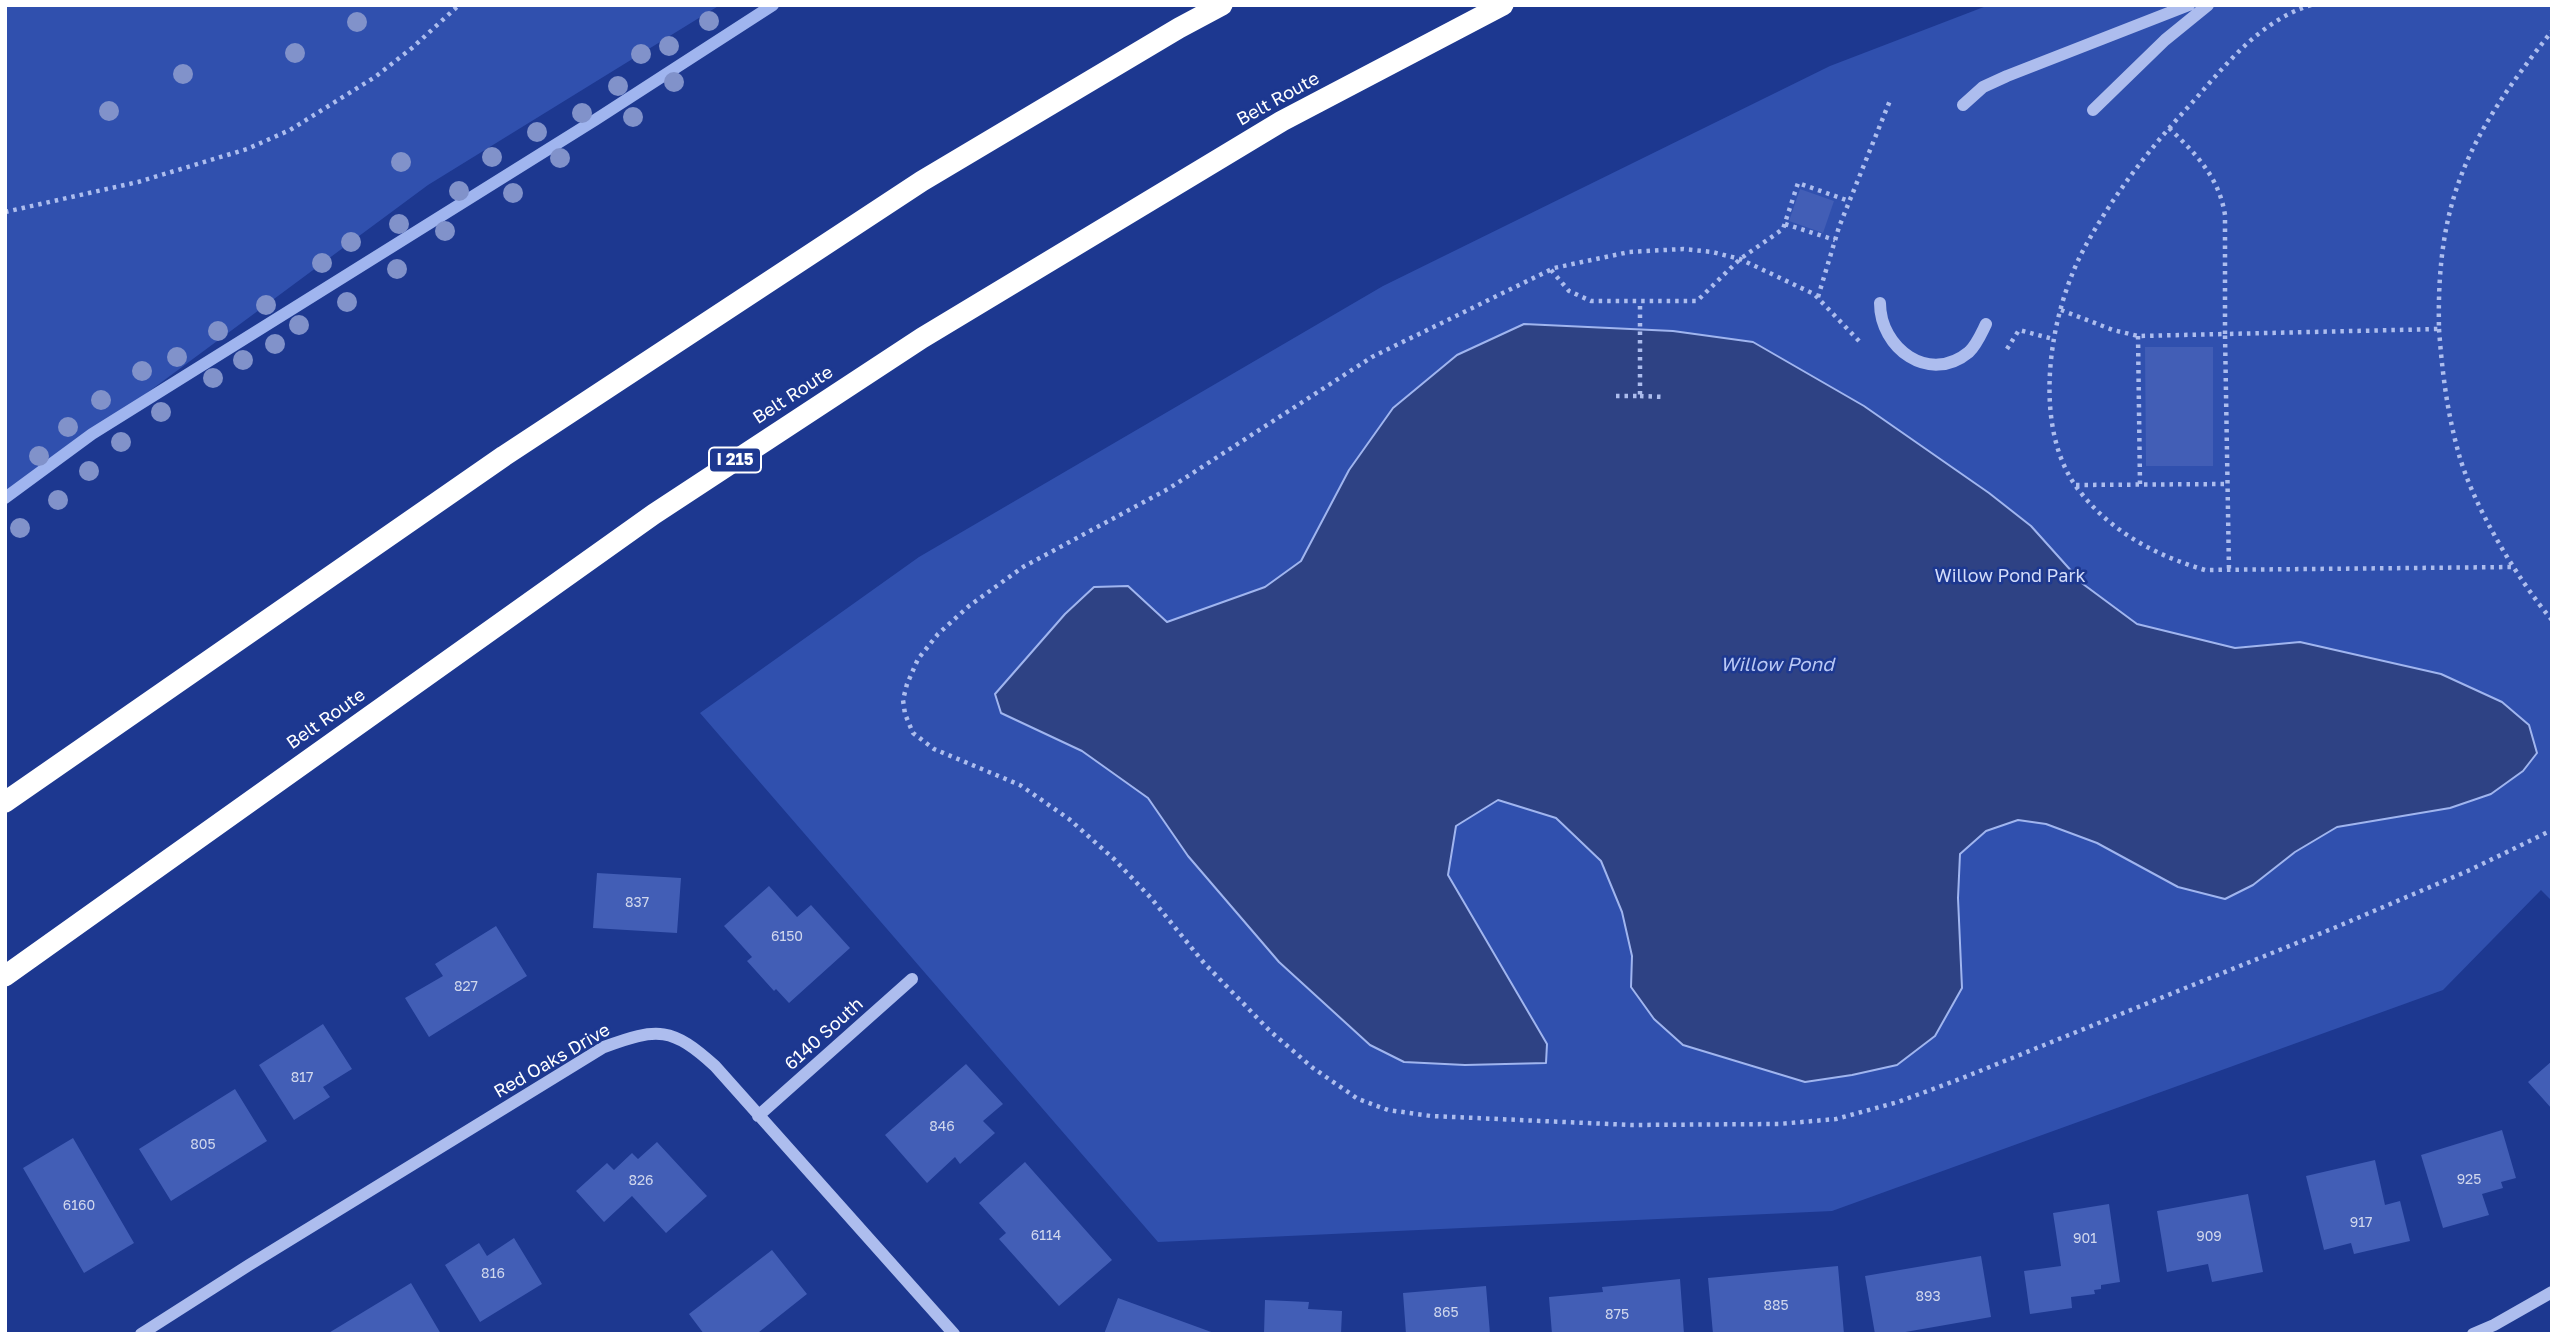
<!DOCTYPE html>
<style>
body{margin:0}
#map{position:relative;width:2557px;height:1339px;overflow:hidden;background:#1d3890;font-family:"Golos Text",sans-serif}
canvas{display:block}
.frame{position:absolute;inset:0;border:7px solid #fff;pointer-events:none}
</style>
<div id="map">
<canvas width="2557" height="1339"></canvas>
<div class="frame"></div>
</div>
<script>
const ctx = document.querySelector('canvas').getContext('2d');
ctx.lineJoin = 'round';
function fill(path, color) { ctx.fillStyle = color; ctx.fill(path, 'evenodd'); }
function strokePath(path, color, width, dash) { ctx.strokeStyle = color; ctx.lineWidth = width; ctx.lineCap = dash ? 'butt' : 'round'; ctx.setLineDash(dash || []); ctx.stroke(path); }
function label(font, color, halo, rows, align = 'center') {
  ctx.font = font + ' "Golos Text",sans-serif'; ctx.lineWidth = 5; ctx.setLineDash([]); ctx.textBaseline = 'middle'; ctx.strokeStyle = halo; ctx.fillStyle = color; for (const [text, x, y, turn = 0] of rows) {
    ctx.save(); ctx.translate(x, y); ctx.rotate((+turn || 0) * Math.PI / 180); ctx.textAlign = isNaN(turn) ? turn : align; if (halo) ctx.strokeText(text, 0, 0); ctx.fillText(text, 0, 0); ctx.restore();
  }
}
fill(new Path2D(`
 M 5,5 L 720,5 L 428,185 L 5,498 Z
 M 1989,5 L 2552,5 L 2552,901 L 2541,890 L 2443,990 L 1832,1211 L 1158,1242 L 700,713 L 919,557 L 1383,286 L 1830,66 Z`), '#3050ae');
const water = new Path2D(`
 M 1524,324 L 1673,331 L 1753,342 L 1864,406 L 1989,493 L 2031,526 L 2083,584 L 2137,624 L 2235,648 L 2300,642 L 2441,674 L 2502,702 L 2529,725 L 2537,753 L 2523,771 L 2491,794 L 2450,808 L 2337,827 L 2295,852 L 2253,885 L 2225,899 L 2178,887 L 2097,843 L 2046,824 L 2018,820 L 1986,831 L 1960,854 L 1958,898 L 1962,988 L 1935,1036 L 1897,1065 L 1852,1075 L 1805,1082 L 1683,1045 L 1654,1019 L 1631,987 L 1632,956 L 1622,912 L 1601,861 L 1556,818 L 1498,800 L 1456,826 L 1448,875 L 1547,1044 L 1546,1063 L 1465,1065 L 1404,1062 L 1370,1045 L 1279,962 L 1188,856 L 1148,798 L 1082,751 L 1001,713 L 995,694 L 1065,614 L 1094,587 L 1128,586 L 1167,622 L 1265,587 L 1301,561 L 1349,470 L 1393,408 L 1457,355 Z`);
fill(water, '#2e4284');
strokePath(water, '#a0b5ef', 2);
strokePath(new Path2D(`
 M 5,498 L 92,434 L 595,120 L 773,5`), '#a0b5ef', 12);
fill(new Path2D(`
 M 1800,189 L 1834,201 L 1823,233 L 1789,221 Z
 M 2145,347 L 2213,347 L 2213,466 L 2146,466 Z
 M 597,873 L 681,878 L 677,933 L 593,928 Z
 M 769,886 L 797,917 L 811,905 L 850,948 L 789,1003 L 776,989 L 774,991 L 747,961 L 752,957 L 724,926 Z
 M 496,926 L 527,976 L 429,1037 L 405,998 L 443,976 L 435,964 Z
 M 323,1024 L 352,1069 L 323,1087 L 330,1097 L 294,1120 L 259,1065 Z
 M 2552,1061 L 2552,1109 L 2528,1082 Z
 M 966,1064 L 1003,1104 L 983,1121 L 995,1133 L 960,1164 L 955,1157 L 927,1183 L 885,1135 Z
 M 235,1089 L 267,1141 L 171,1201 L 139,1149 Z
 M 2502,1130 L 2516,1178 L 2501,1182 L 2503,1188 L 2482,1194 L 2489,1215 L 2443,1228 L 2421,1155 Z
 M 73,1138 L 134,1243 L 84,1273 L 23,1168 Z
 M 657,1142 L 707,1196 L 666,1233 L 632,1196 L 604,1222 L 576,1191 L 607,1163 L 614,1170 L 632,1153 L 638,1159 Z
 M 2375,1160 L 2385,1205 L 2400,1201 L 2410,1241 L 2354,1254 L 2351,1243 L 2324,1250 L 2306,1176 Z
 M 1025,1162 L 1112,1260 L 1059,1306 L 999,1239 L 1006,1233 L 979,1203 Z
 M 2248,1194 L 2263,1272 L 2212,1282 L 2208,1264 L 2167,1272 L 2157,1211 Z
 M 2109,1204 L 2120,1282 L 2101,1285 L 2101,1289 L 2094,1290 L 2095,1294 L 2071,1297 L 2072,1308 L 2030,1314 L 2024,1271 L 2061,1266 L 2053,1213 Z
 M 514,1238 L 542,1284 L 480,1322 L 445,1265 L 479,1243 L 487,1256 Z
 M 772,1250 L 807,1294 L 759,1332 L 761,1334 L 704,1334 L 689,1314 Z
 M 1981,1256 L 1991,1317 L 1894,1334 L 1875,1334 L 1865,1276 Z
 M 1838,1266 L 1844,1334 L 1713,1334 L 1708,1278 Z
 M 1680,1279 L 1684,1334 L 1552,1334 L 1549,1297 L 1603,1292 L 1602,1287 Z
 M 411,1283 L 441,1334 L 327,1334 Z
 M 1486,1286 L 1490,1334 L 1406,1334 L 1403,1293 Z
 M 1118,1298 L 1214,1333 L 1214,1334 L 1104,1334 Z
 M 1265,1300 L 1309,1302 L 1308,1309 L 1342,1311 L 1341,1334 L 1264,1334 Z`), '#425eb6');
strokePath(new Path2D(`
 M 2311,5 C 2259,21 2225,66 2190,105 C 2150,148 2114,194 2086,245 C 2049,311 2029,430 2081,493 C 2113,533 2157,556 2205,570 L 2515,567
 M 2169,128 C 2196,154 2219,177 2225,215 L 2225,334 L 2439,329 C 2436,196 2471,133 2552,31
 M 5,212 L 138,182 L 247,149 L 290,130 L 375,77 L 412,48 L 459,5
 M 1785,224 L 1835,240
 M 1551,270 L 1569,291 L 1591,301 L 1697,301 L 1740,259 L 1783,229 L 1798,183 L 1849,201
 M 1818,297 L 1839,227 L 1891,98
 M 2061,310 L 2113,330 L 2138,336 L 2225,334 L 2229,571
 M 2439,329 C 2442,371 2447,411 2458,451 C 2472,504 2517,579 2552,620
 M 2138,336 L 2140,485
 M 1859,341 L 1814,294 L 1740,259 L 1712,252 L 1683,249 L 1629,252 L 1554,268 L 1372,357 L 1168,489 L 1023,567 L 969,606 L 938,634 L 918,659 L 907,684 L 903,700 L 905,714 L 913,733 L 934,749 L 1020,785 L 1069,819 L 1114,859 L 1151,898 L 1204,963 L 1270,1031 L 1313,1068 L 1358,1099 L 1388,1110 L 1431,1116 L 1631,1125 L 1779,1124 L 1836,1119 L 1898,1102 L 1960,1079 L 2334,928 L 2470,870 L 2552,830
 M 2007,349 L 2019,330 L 2053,339
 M 1616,396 L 1640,396 L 1640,302
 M 1640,396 L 1664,397
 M 2076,485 L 2228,484`), '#adbdee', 4.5, [3.5, 5]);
strokePath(new Path2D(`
 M 1963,105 L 1983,87 L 2007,76 L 2189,5
 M 2093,110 L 2165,40 L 2208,5
 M 1880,303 C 1880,348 1929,385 1969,352 C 1977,344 1981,334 1986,324
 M 758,1116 L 912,979
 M 141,1334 L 249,1265 L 604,1047 C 658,1027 672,1027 715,1066 L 954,1334
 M 2473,1334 L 2494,1325 L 2552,1292`), '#adbdee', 12);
strokePath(new Path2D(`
 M 5,802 L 504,456 L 922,181 L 1179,28 L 1222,5
 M 5,976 L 654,514 L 922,338 L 1282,121 L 1503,5`), '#fff', 21);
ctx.fillStyle = '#8192ca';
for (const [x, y] of [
 [709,21],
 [357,22],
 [669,46],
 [295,53],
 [641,54],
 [183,74],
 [674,82],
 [618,86],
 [109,111],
 [582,113],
 [633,117],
 [537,132],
 [492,157],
 [560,158],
 [401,162],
 [459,191],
 [513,193],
 [399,224],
 [445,231],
 [351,242],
 [322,263],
 [397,269],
 [347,302],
 [266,305],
 [299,325],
 [218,331],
 [275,344],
 [177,357],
 [243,360],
 [142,371],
 [213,378],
 [101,400],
 [161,412],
 [68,427],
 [121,442],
 [39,456],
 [89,471],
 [58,500],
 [20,528]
]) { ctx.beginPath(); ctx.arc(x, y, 10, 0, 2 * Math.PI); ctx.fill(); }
label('14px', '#d0d7ed', null, [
 ["837",637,903],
 ["6150",787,937],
 ["827",466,987],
 ["817",302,1078],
 ["846",942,1127],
 ["805",203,1145],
 ["925",2469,1180],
 ["826",641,1181],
 ["6160",79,1206],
 ["917",2361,1223],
 ["6114",1046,1236],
 ["909",2209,1237],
 ["901",2085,1239],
 ["816",493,1274],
 ["893",1928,1297],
 ["885",1776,1306],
 ["865",1446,1313],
 ["875",1617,1315]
]);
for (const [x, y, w] of [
 [735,460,52]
]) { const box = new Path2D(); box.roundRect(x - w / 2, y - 12.5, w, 25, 5); ctx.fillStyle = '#1d3890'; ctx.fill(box); strokePath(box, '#fff', 2); }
label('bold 16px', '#fff', null, [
 ["I 215",735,460]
]);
label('18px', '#fff', '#1d3890', [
 ["Belt Route",1278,99,-29],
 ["Belt Route",793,395,-33],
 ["Belt Route",326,719,-35],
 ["6140 South",824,1034,-42],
 ["Red Oaks Drive",552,1061,-30]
]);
label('18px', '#d3dcfa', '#1d3890', [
 ["Willow Pond Park",2010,576]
]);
label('italic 19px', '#b9c8f5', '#1d3890', [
 ["Willow Pond",1777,665]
]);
</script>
